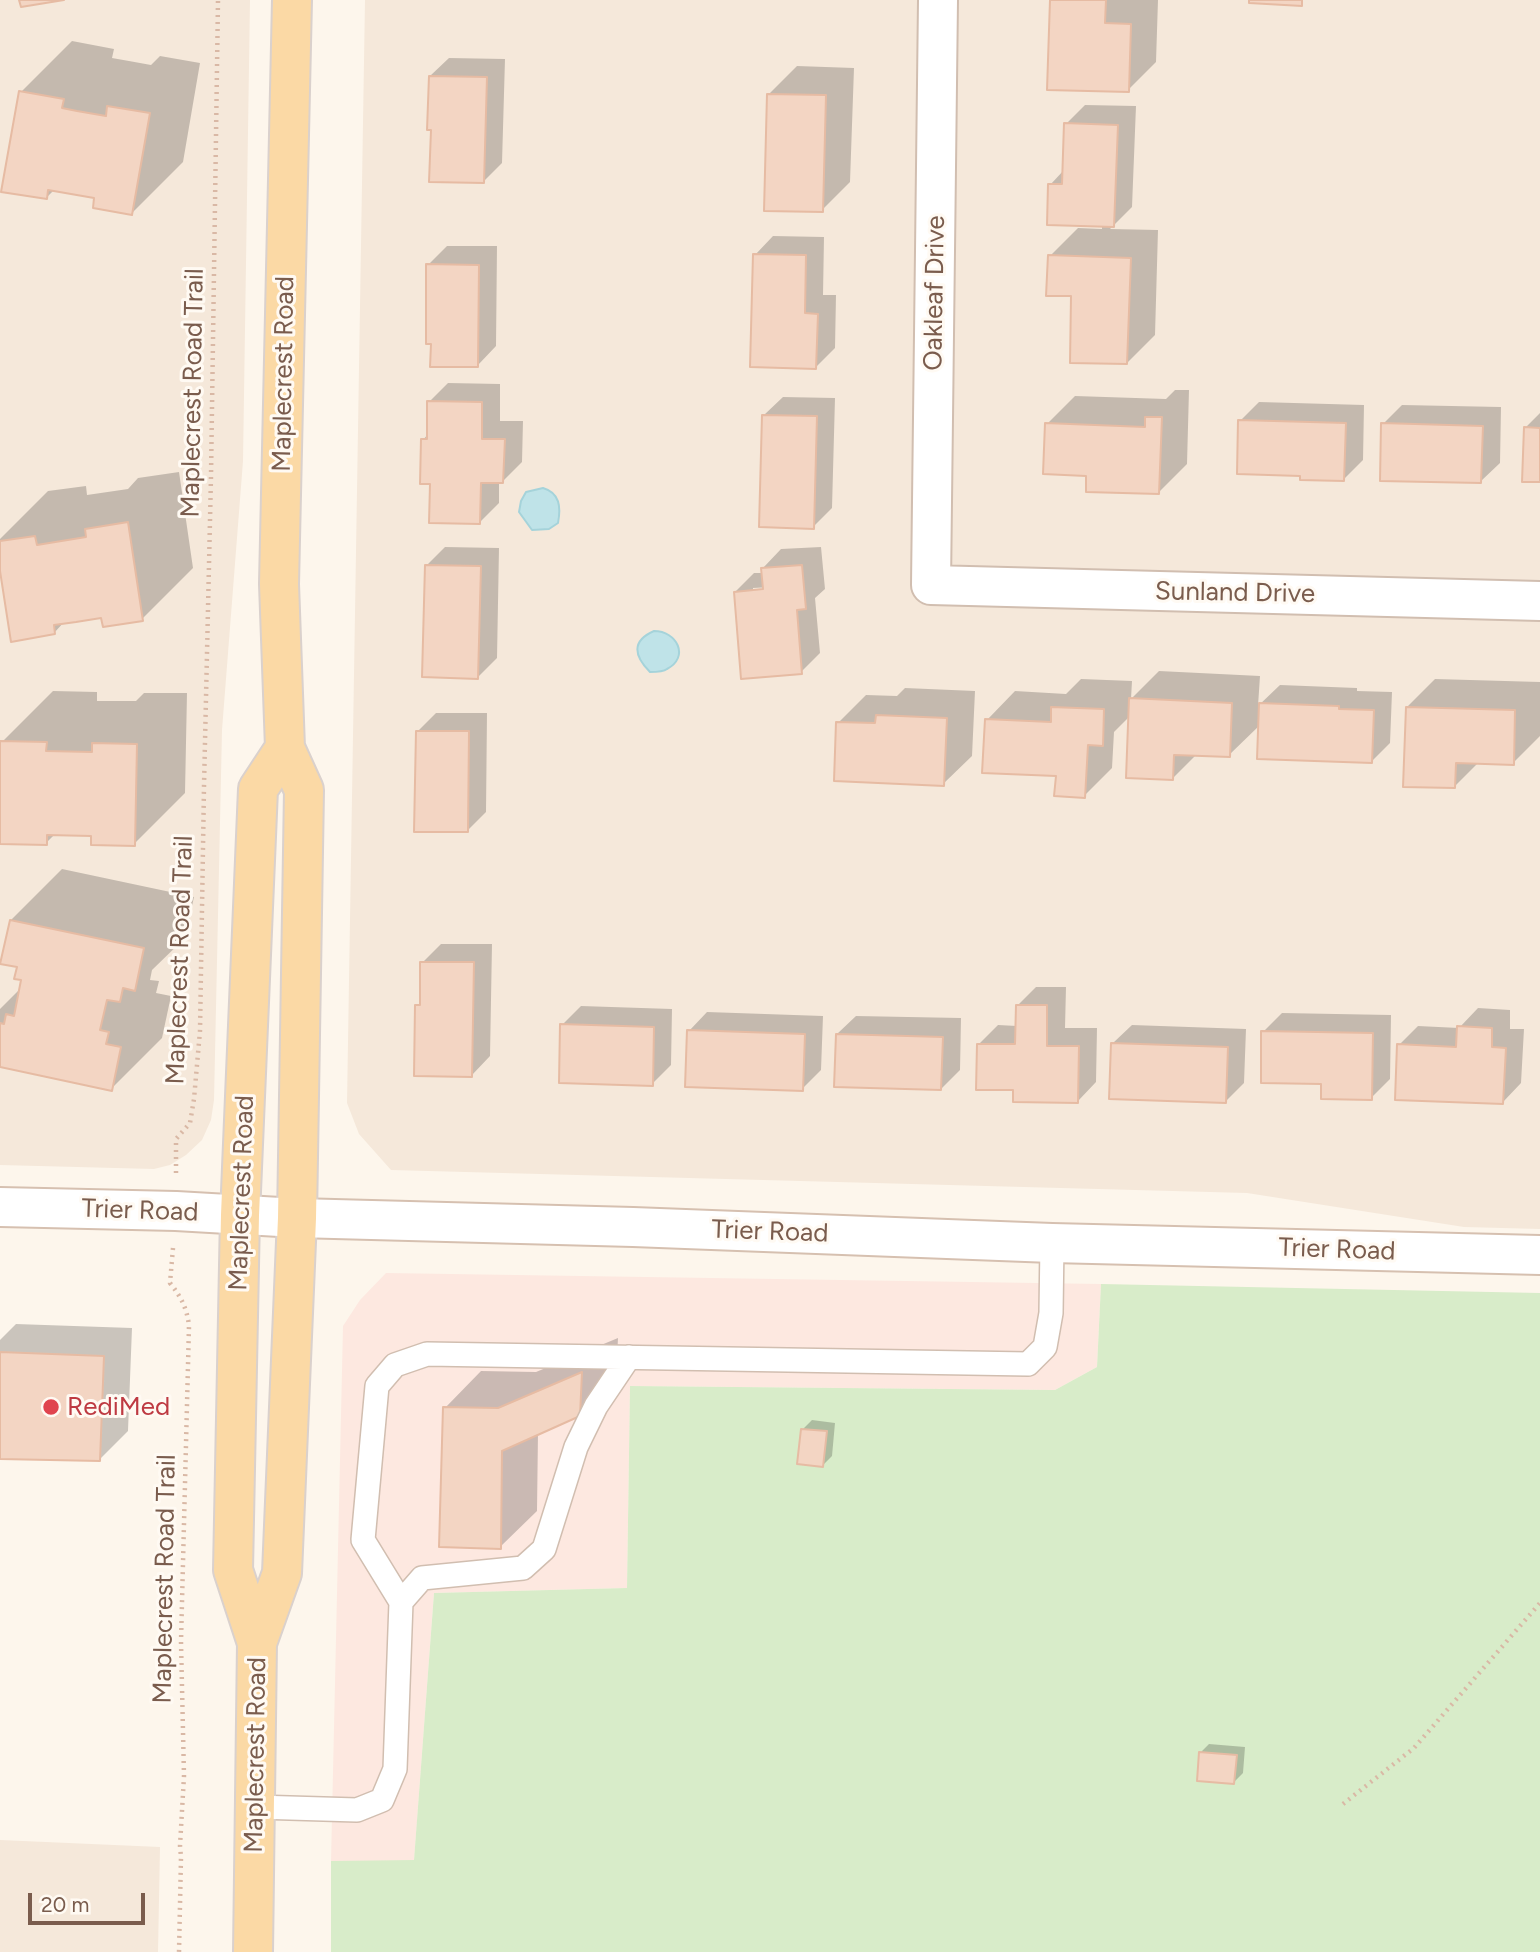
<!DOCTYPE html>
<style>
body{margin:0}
#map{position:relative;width:1540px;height:1952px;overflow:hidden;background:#fdf6ec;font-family:Figtree,sans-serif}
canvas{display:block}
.scale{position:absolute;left:28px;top:1893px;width:117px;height:32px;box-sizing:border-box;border:4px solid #7a5c4d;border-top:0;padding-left:9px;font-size:21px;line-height:24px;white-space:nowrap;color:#7a5c4d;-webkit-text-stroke:5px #fffaf3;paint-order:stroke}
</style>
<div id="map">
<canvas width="1540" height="1952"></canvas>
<div class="scale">20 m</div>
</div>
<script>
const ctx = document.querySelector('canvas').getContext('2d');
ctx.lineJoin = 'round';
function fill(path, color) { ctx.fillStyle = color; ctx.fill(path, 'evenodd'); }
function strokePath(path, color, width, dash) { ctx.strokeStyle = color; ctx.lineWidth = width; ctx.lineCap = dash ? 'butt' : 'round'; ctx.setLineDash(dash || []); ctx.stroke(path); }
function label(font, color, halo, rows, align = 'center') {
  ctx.font = font + ' Figtree,sans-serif'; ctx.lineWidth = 6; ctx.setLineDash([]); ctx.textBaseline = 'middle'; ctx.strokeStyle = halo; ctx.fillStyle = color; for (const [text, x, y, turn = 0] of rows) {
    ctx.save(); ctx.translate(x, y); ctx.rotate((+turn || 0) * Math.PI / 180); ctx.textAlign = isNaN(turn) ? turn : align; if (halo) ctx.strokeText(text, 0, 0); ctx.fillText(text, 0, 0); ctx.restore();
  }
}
fill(new Path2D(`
 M 0,0 L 250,0 L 243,461 L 222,730 L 214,1100 L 211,1120 L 202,1140 L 186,1155 L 170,1165 L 154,1169 L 0,1165 Z
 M 365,0 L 1540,0 L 1540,1229 L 1464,1227 L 1247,1193 L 391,1170 L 359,1134 L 347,1103 Z
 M 0,1840 L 160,1847 L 158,1952 L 0,1952 Z`), '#f5e8da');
fill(new Path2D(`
 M 386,1273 L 1101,1284 L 1097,1367 L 1055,1390 L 630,1386 L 627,1588 L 434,1593 L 414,1861 L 331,1861 L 343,1326 L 360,1300 Z`), '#fde8e0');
fill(new Path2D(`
 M 1101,1284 L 1540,1293 L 1540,1952 L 331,1952 L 331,1861 L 414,1860 L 434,1593 L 627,1588 L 630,1386 L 1055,1390 L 1097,1367 Z`), '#d8ecc9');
const water = new Path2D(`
 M 543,488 C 560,493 561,507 558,523 L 549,529 L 532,530 L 519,512 L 521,501 L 526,492 Z
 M 654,631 C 677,631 690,657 667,669 C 663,672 655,672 650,672 C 634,656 631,641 654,631 Z`);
fill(water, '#bfe3e8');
strokePath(water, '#a5d3da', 2);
fill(new Path2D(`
 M 1051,0 L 1158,0 L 1156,62 L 1128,90 Z
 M 72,41 L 114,49 L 112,58 L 129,61 L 151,65 L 160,56 L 200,63 L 183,162 L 132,213 L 96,197 L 55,189 L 46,198 L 21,92 Z
 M 449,58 L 505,59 L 502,163 L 483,182 L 433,129 L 430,76 Z
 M 797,66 L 854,68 L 850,182 L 822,210 L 769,94 Z
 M 1085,105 L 1136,106 L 1132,207 L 1110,229 L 1158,230 L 1155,335 L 1127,363 L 1073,295 L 1050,256 L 1078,228 L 1102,229 L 1102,225 L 1050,185 L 1064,170 L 1066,124 Z
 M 773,236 L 824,237 L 823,295 L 836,295 L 835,348 L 816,367 L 755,255 Z
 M 447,246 L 497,246 L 496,346 L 478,365 L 428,265 Z
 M 448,383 L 500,384 L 500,421 L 523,421 L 522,462 L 503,481 L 499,481 L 499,503 L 480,522 L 432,482 L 423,440 L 428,434 L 429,402 Z
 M 1175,390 L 1189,390 L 1187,464 L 1158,493 L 1088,474 L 1047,424 L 1075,396 L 1166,399 Z
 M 783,397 L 835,398 L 832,508 L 813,527 L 764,415 Z
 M 1259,402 L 1364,405 L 1363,460 L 1344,479 L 1302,474 L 1240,421 Z
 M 1402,405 L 1501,407 L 1500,463 L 1481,481 L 1383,424 Z
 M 1540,413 L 1540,481 L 1525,428 Z
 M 179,472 L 193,568 L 142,619 L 103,616 L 65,621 L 54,633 L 0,559 L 0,539 L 48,491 L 86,486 L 87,495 L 128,489 L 138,478 Z
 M 445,547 L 499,548 L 497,658 L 478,677 L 426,566 Z
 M 821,547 L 825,589 L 815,598 L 820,653 L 801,672 L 735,592 L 754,573 L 763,573 L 763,568 L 781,549 ZM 771,587 L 772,590 L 753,592 L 753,588 Z
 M 1159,671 L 1260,676 L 1258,706 L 1280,685 L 1357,688 L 1357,691 L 1392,692 L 1390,743 L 1371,762 L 1260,725 L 1229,755 L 1197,754 L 1173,778 L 1130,716 L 1114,732 L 1112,768 L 1084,796 L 987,720 L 1015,691 L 1066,694 L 1081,679 L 1132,681 L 1131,699 Z
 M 1435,679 L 1540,682 L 1540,736 L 1513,763 L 1479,762 L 1455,786 L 1407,707 Z
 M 905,688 L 975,691 L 972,756 L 943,784 L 838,723 L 866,695 L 897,696 Z
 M 53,691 L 97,692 L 97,701 L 136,701 L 144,693 L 187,693 L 185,793 L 134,844 L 93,835 L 55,834 L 46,843 L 2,742 Z
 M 436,713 L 487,713 L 486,812 L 467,831 L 417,732 Z
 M 62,869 L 194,897 L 185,938 L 152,970 L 150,980 L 159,981 L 156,993 L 171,996 L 162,1038 L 111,1089 L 0,1065 L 0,1009 L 21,988 L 23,979 L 19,966 L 11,920 Z
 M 441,944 L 492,944 L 490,1056 L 472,1075 L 417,1006 L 422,1001 L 422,963 Z
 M 1036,987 L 1066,987 L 1065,1028 L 1097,1028 L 1096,1082 L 1078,1101 L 1015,1089 L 979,1044 L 998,1025 L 1017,1026 L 1017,1006 Z
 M 581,1006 L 672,1009 L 671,1065 L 652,1084 L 562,1025 Z
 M 1478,1008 L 1510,1010 L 1510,1029 L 1524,1029 L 1521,1083 L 1503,1102 L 1399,1045 L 1418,1026 L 1459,1028 Z
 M 707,1012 L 823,1016 L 821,1070 L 802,1089 L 689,1031 Z
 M 1282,1013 L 1391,1015 L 1390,1079 L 1371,1098 L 1323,1082 L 1263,1032 Z
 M 856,1016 L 961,1018 L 960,1070 L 941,1089 L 837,1034 Z
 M 1132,1025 L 1246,1029 L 1244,1083 L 1226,1101 L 1113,1043 Z
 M 16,1324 L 132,1328 L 128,1431 L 100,1459 L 0,1457 L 0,1340 Z
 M 618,1338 L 616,1378 L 579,1415 L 538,1433 L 537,1511 L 500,1547 L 445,1408 L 481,1371 L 536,1372 Z
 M 812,1420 L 835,1423 L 832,1456 L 823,1465 L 803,1429 Z
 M 1209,1744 L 1245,1747 L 1243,1773 L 1233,1783 L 1200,1753 Z`), '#0003');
const building = new Path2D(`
 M 19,0 L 64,0 L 21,7 Z
 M 1050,0 L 1106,0 L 1105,23 L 1131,24 L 1129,92 L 1047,90 Z
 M 1249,0 L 1302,0 L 1302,6 L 1249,3 Z
 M 429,76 L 487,77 L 484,183 L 429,182 L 431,130 L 427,130 Z
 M 19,91 L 64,99 L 62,108 L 77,111 L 106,116 L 107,106 L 150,113 L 132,215 L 93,208 L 94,198 L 48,190 L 47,199 L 1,192 Z
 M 767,94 L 826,95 L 823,212 L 764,211 Z
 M 1064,123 L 1118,125 L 1114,227 L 1047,225 L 1048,184 L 1062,184 Z
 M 753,254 L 806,255 L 805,313 L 818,314 L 816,369 L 750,367 Z
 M 1048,255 L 1131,258 L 1127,364 L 1070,363 L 1071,296 L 1046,296 Z
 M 426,264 L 479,265 L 478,367 L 430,367 L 431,344 L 426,344 Z
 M 427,401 L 482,402 L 482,439 L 505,439 L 503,483 L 481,483 L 480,524 L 429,523 L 430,484 L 420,484 L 421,439 L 427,439 Z
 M 762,415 L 817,416 L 814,529 L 759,527 Z
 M 1145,417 L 1162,417 L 1159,494 L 1086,492 L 1086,476 L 1043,474 L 1045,423 L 1145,427 Z
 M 1238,420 L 1346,423 L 1344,481 L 1300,480 L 1300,476 L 1237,474 Z
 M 1381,423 L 1483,426 L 1481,483 L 1380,481 Z
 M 1524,427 L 1540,428 L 1540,482 L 1522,482 Z
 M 128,522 L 143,621 L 103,627 L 101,618 L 76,622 L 54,625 L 55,634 L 11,642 L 0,571 L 0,541 L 35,536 L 37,545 L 86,537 L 85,529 Z
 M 425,565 L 481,566 L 478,679 L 422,677 Z
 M 802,565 L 806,609 L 797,610 L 802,674 L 741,679 L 734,592 L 763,589 L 761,568 Z
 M 1129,698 L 1232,703 L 1230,757 L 1174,755 L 1173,780 L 1126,778 Z
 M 1259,703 L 1339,706 L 1339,709 L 1374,710 L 1372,763 L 1257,759 Z
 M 1051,707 L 1104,709 L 1103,746 L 1088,745 L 1085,798 L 1054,796 L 1056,776 L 982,773 L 985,719 L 1051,722 Z
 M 1406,707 L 1515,710 L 1514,765 L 1456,763 L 1455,788 L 1403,787 Z
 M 876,715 L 947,718 L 944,786 L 834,781 L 836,722 L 875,723 Z
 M 416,731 L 469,731 L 468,832 L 414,832 Z
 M 0,741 L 47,742 L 46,751 L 92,752 L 92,743 L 137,744 L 135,846 L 91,845 L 91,836 L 47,835 L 47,845 L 0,844 Z
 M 10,920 L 144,948 L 135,991 L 123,988 L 120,1002 L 107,1000 L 100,1030 L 109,1032 L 106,1044 L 121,1047 L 112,1091 L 0,1067 L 0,1023 L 4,1024 L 6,1014 L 14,1016 L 21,980 L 14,979 L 17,967 L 0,964 Z
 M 420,962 L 474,962 L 472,1077 L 414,1076 L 415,1005 L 420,1005 Z
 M 1016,1005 L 1047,1005 L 1047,1046 L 1079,1046 L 1078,1103 L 1013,1102 L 1013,1090 L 976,1090 L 977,1044 L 1015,1044 Z
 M 560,1024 L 654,1027 L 653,1086 L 559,1083 Z
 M 1457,1026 L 1492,1028 L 1492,1047 L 1506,1048 L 1503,1104 L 1395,1100 L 1397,1044 L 1456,1047 Z
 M 687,1030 L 805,1034 L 803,1091 L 685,1087 Z
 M 1261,1031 L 1373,1033 L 1372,1100 L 1321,1099 L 1321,1084 L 1261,1083 Z
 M 836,1034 L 943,1037 L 941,1090 L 834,1087 Z
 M 1111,1043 L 1228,1047 L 1226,1103 L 1109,1099 Z
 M 0,1352 L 104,1356 L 100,1461 L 0,1459 Z
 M 582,1372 L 580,1416 L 502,1451 L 501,1549 L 439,1547 L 443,1407 L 498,1408 Z
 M 801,1429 L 827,1431 L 823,1467 L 797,1464 Z
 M 1199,1752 L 1237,1755 L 1234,1784 L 1197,1781 Z`);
fill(building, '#f3d5c3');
strokePath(building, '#e6bba3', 2);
const lane = new Path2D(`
 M 401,1602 L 422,1578 L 523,1568 L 544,1549 L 576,1447 L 596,1406 L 629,1357
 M 256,1807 L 357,1810 L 382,1800 L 395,1769 L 401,1602 L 363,1540 L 377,1386 L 395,1365 L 427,1354 L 1028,1364 L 1045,1347 L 1051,1313 L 1052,1243`);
const street = new Path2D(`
 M 938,0 L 931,585 L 1540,601`);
const secondary = new Path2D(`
 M 0,1207 L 176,1211 L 297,1218 L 633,1227 L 1052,1243 L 1540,1255`);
const primary = new Path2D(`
 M 257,1643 L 282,1573 L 297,1218 L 304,790 L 285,748 L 279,584 L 292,0
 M 253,1952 L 257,1643 L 233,1570 L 240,1215 L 258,789 L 285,748`);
strokePath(lane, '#d1beb0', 26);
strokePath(street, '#d1beb0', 42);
strokePath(secondary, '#d6c0b0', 42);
strokePath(primary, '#dad1cd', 42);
strokePath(new Path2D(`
 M 176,1173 L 176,1139 L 190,1123 L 194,1099 L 200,1031 L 204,786 L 211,476 L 218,0
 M 173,1248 L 170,1283 C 181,1297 187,1308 189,1326 L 181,1642 L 184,1776 L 180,1846 L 181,1857 L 179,1952
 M 1343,1804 L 1414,1748 L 1540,1603`), '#d9b8a5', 4.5, [2, 5]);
strokePath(lane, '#fff', 23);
strokePath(street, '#fff', 38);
strokePath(secondary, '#fff', 38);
strokePath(primary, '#fbd9a5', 38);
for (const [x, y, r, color] of [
 [51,1407,9,"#e0444e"]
]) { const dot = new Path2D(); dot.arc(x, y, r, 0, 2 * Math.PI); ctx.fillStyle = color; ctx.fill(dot); strokePath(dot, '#fffaf3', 2.5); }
label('26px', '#7a5c4d', '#fffaf3', [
 ["Oakleaf Drive",935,293,-89],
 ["Maplecrest Road",284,374,-89],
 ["Maplecrest Road Trail",193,393,-89],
 ["Sunland Drive",1235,593,1],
 ["Maplecrest Road Trail",180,960,-88],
 ["Maplecrest Road",242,1193,-88],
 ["Trier Road",140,1211,2],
 ["Trier Road",770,1232,2],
 ["Trier Road",1337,1250,2],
 ["Maplecrest Road Trail",165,1579,-89],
 ["Maplecrest Road",256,1755,-89]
]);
label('26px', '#be3a42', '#fffaf3', [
 ["RediMed",67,1407]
], 'left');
</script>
